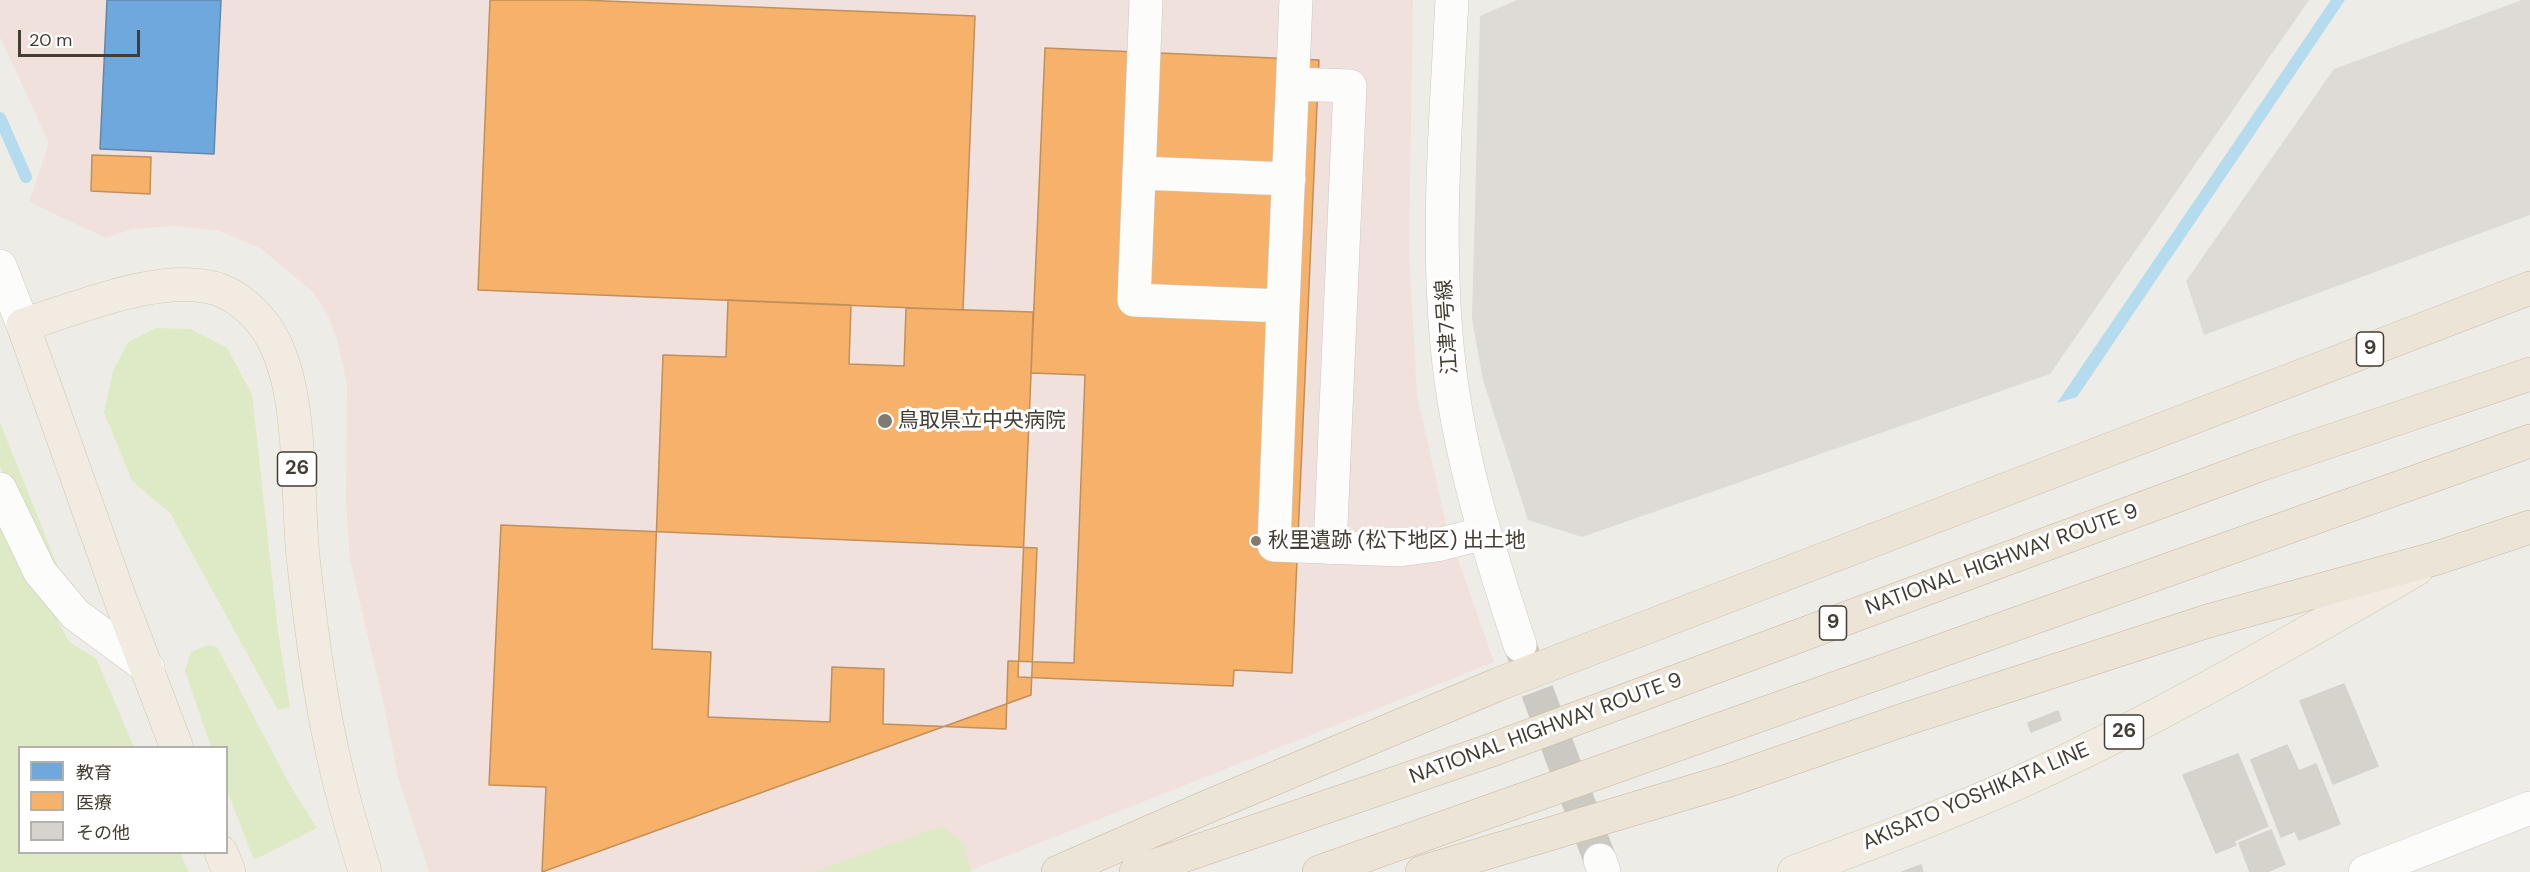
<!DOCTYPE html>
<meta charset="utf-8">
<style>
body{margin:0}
#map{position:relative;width:2530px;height:872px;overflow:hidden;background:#eeece6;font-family:"DM Sans","Noto Sans JP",sans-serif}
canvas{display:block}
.legend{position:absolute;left:18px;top:746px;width:210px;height:108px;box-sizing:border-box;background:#fff;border:2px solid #b4b1ad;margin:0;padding:8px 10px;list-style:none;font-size:18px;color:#443d33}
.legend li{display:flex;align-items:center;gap:12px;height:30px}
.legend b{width:30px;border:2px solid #b4b1ad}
.scale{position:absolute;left:18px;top:30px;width:122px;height:27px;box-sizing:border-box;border:3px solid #443d33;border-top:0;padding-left:8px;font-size:18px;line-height:21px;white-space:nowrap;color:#443d33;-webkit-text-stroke:4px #fff;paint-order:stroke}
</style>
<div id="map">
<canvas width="2530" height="872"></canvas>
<ul class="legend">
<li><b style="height:16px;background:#6fa8dc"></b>教育</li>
<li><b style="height:16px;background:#f6b26b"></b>医療</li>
<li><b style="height:16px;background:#d6d3cd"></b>その他</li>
</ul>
<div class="scale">20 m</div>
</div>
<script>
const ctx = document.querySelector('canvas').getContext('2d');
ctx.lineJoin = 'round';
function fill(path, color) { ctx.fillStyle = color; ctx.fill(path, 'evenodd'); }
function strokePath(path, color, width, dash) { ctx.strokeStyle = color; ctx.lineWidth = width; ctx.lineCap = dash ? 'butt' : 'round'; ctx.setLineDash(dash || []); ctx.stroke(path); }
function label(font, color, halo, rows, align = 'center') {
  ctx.font = font + ' "DM Sans","Noto Sans JP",sans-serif'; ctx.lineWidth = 6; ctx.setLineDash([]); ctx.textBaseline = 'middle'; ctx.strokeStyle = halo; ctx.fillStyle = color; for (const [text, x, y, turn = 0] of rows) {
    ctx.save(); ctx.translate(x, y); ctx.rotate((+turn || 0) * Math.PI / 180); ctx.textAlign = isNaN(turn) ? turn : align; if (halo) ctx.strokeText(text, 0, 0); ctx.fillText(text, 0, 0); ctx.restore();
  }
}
fill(new Path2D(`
 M 0,0 L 1413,0 L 1409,252 L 1417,395 L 1447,528 L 1494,662 L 967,872 L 429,872 L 398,777 L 382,696 L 350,561 L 346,499 L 347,385 L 338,344 L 328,315 L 313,292 L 260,248 L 219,231 L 176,226 L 132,229 L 106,238 L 29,202 L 49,143 L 0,37 Z`), '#f1e1dd');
fill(new Path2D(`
 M 156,328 L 190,329 L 227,348 L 252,394 L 278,631 L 290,707 L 278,710 L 170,513 L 132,481 L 104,412 L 113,371 L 128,342 Z
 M 0,423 L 66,587 L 0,467 Z
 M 0,511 L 69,642 L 96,658 L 134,747 L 20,748 L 20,852 L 180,853 L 189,872 L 0,872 Z
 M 207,645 L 217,647 L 291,787 L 317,828 L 254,860 L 227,790 L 226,748 L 211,747 L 185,671 L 191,652 Z
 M 941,826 L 963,843 L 972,872 L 813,872 Z`), '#deeac5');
fill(new Path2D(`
 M 1517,0 L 2309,0 L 2050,374 L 1582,537 L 1528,520 L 1483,380 L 1472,319 L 1480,16 Z
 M 2522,0 L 2530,0 L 2530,215 L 2204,335 L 2186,281 L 2334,69 Z`), '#dedbd6');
fill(new Path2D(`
 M 2331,0 L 2345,0 L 2077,397 L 2057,403 Z`), '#b5dbee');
const schools = new Path2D(`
 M 107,0 L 221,0 L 214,154 L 100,149 Z`);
fill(schools, '#6fa8dc');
strokePath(schools, '#6288a9', 1.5);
const health = new Path2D(`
 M 490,0 L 581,0 L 975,16 L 963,310 L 478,290 Z
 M 1045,48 L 1319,60 L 1292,673 L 1234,670 L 1233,686 L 1018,677 Z
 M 92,155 L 151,157 L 150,194 L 91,191 Z
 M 728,300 L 851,305 L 849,364 L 904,366 L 906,308 L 1033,312 L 1031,373 L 1085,375 L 1074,663 L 1008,661 L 1006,729 L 883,724 L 884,669 L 832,667 L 830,722 L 708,717 L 711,652 L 652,649 L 663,355 L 726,357 Z
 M 501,525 L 1037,548 L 1031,695 L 542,872 L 546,787 L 489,785 Z`);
fill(health, '#f6b26b');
strokePath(health, '#c18f5a', 1.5);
strokePath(new Path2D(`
 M 0,118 L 26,177`), '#b5dbee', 12);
const building = new Path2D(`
 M 2344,684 L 2378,766 L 2333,784 L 2300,701 Z
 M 2058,711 L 2061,720 L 2031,732 L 2028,723 Z
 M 2287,745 L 2299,771 L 2316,764 L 2340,824 L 2299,840 L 2295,831 L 2281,837 L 2251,760 Z
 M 2238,754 L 2268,826 L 2234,841 L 2236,845 L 2216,853 L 2183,775 Z
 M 2271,830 L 2285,864 L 2267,872 L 2250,872 L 2239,843 Z
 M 1921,865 L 1923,872 L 1902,872 Z`);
fill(building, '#d6d3cd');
strokePath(building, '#d6d3cc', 1.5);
strokePath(new Path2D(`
 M 1520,645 L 1600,860`), '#ccc9c2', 33, [33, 16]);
const minor = new Path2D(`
 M 1146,0 L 1134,300 L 1283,306 L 1296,0
 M 1452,0 C 1446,121 1435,243 1449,364 C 1460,460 1490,554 1520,645
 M 1293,84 L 1350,86 L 1330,548
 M 1139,173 L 1289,179
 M 0,266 L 23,325
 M 1283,306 L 1274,545 L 1399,550 L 1437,545 L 1485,533
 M 0,489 L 40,572 L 75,614 L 148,668
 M 1600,860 L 1604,872
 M 2365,872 L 2530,808`);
const major = new Path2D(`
 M 177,748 L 118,593 L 23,325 C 76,309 166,270 220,290 C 248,301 270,327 280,355 C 302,411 297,496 303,557 C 311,628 320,702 337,772 C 345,805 355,839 365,872
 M 221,852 L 229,872
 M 1794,872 C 1885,838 1976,804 2063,762 C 2184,704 2301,636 2417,569`);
const highway = new Path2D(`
 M 1058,872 L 1209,806 L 1499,684 L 2530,288
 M 1136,872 L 1486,752 L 2262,464 L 2530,374
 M 1319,872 L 2530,441
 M 1422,872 L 1727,781 L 1906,719 L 2208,621 L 2437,558 L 2530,527`);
strokePath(minor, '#cbc8c3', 34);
strokePath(major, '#d1c7b3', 34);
strokePath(highway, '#c7b7a1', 34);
strokePath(minor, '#fcfcfb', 33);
strokePath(major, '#f1ebe2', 33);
strokePath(highway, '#ebe4d7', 33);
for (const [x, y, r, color] of [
 [885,421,8,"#807a72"],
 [1256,541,6,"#807a72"]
]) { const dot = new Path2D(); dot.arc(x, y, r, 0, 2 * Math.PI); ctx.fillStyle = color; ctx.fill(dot); strokePath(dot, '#fff', 2); }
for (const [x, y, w] of [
 [2370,349,27],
 [297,469,39],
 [1833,623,27],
 [2124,732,39]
]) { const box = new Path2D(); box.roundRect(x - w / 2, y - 17, w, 34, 4.5); ctx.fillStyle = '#fff'; ctx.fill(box); strokePath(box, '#443d33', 1.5); }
label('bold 20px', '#443d33', null, [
 ["9",2370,349],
 ["26",297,469],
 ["9",1833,623],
 ["26",2124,732]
]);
label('21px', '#443d33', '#fff', [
 ["江津7号線",1448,327,-94],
 ["NATIONAL HIGHWAY ROUTE 9",2002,560,-20],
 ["NATIONAL HIGHWAY ROUTE 9",1546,729,-20],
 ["AKISATO YOSHIKATA LINE",1976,797,-23]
]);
label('21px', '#443d33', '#fff', [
 ["鳥取県立中央病院",898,421],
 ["秋里遺跡 (松下地区) 出土地",1268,541]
], 'left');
</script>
